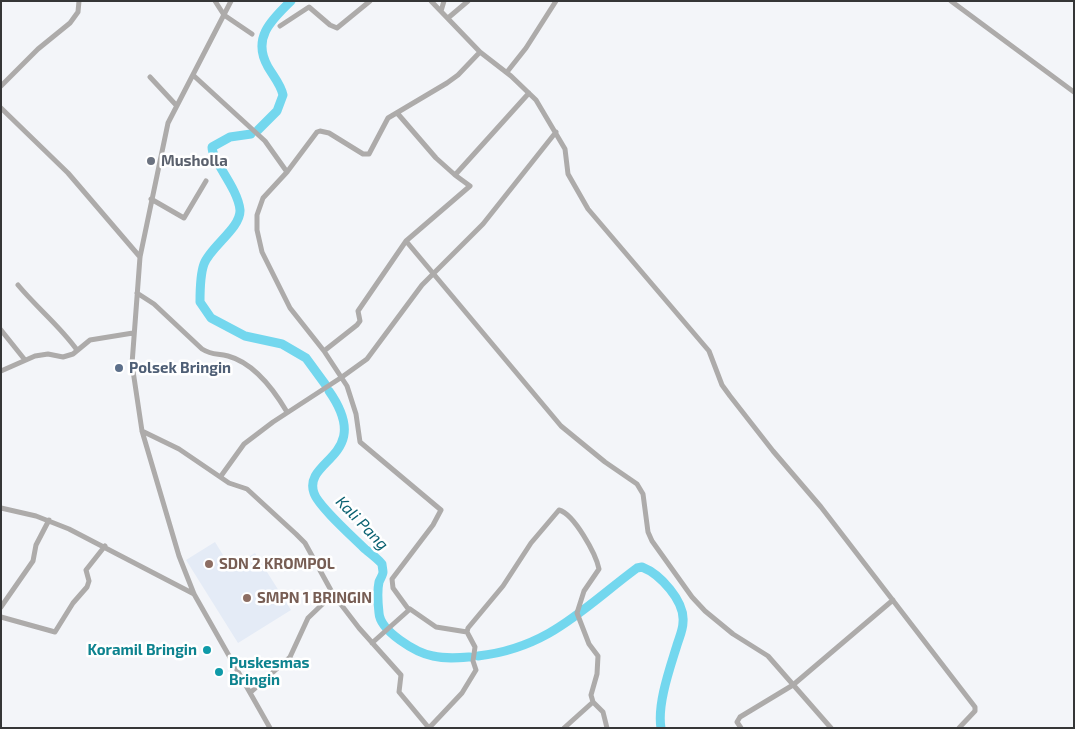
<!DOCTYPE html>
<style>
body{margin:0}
#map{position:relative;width:1075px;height:729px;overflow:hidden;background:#f3f5f9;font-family:"Exo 2",sans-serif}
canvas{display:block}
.frame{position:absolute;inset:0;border:2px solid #353637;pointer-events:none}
</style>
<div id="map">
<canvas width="1075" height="729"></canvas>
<div class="frame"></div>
</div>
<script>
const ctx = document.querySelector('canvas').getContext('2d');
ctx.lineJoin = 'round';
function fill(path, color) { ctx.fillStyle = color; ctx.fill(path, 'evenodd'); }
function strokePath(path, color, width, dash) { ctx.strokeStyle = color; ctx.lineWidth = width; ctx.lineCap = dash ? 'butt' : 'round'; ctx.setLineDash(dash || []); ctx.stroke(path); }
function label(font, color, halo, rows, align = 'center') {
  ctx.font = font + ' "Exo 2",sans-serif'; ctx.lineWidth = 5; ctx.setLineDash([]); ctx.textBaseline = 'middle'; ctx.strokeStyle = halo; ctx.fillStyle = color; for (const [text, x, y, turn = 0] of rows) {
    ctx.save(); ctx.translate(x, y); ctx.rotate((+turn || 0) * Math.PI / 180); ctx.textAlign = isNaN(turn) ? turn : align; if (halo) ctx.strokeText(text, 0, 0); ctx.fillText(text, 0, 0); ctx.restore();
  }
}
fill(new Path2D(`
 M 215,542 L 231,568 L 255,553 L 291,610 L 238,643 L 186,560 Z`), '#e4ebf6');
strokePath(new Path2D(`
 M 258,130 L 277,111 L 283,95 C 281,85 274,77 268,67 C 252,39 270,21 291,1
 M 251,134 L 230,137 L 212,147 C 212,161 238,188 240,210 C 241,228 210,247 204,264 C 200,275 200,290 200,302 L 211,318 L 245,336 L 282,344 L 306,358 L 325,384
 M 329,391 C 375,457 302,459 314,493 C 318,506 354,538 365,549 C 370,553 378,559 382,564 C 382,565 383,571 383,572 C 383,575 380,579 379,582 C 377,591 378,604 379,613 C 380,631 416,653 433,656 C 446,659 457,658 470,657
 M 478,656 C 549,648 583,608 637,568 L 642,567 C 660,574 685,601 683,622 C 683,630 679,638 677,645 C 670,668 657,704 661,728`), '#73d7ee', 9);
strokePath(new Path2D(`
 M 215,1 L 224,15 L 252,34
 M 231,1 L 168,123 L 140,257 L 132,364 L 142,431 L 179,556 L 194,594 L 270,728
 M 431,1 L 480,52 L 511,76 L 536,100 L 565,149 L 568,174 L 588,209 L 709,351 L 722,385 L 730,396 L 773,451 L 821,507 L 975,707 L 975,711 L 959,728
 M 951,1 L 1074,92
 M 441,11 L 444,1
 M 448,18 L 468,1
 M 280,26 L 309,7 L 330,25 L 337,28 L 370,1
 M 507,72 L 526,48 L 556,1
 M 193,75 L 265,141 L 287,172
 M 150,77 L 176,105
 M 1,86 L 38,49 L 70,23 L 78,12 L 79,1
 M 1,108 L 68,173 L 140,257
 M 398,114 L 436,158 L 455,175 L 529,93
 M 151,199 L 184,218 L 206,181
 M 406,241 L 561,426 L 605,462 L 637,484 L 643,494 L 648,532 L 652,541 L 692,597 L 705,611 L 733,634 L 768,656 L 831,728
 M 18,285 C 37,308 60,326 77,350
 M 137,293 L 154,304 L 202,349 C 213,356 217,353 228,356 C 254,363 274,390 287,412
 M 1,330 L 25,360
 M 324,351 L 357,325 L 360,321 L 358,311 L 406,241 L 470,186 L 455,175
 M 1,371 L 35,356 L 48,354 L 63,357 L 73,354 L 90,340 L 133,333
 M 142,431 L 179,449 L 229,483 L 247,489 L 296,534 L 305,543 L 333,594 L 359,628 L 401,675 L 399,692 L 429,728
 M 221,476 L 244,444 L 273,422 L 342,377 L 367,359 L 422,285 L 483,224 L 556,132
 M 1,508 L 36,516 L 69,529 L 194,594
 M 1,607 L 33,561 L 36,545 L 49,520
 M 410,609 L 436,627 L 467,632
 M 1,617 L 55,632 L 73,603 L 87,587 L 89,581 L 86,570 L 105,546
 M 372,643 L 409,610 L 393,588 L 392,579 L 433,525 L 441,510 L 360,442 L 356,414 L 347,386 L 324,351 L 290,308 L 262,252 L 257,230 L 257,215 L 263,198 L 287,172 L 317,132 L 320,131 L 329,133 L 363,154 L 369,154 L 388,118 L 447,83 L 458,75 L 480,52
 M 251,692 L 290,657 L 308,618 L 333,594
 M 429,728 L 462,693 L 476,670 L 473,661 L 475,647 L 467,632 L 468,628 L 503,586 L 531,543 L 559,510 C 574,514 596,554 599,569 L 584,591 L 577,613 L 589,644 L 598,656 L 597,674 L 591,695 L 593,702 L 603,712 L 607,728
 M 564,728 L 593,702
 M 741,728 L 737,722 L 740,717 L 793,685 L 893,600`), '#adabaa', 5);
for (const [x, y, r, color] of [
 [151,161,5,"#6b7280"],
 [119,368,5,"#5c6f8a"],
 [209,564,5,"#8d6e63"],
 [247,598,5,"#8d6e63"],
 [207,650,5,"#0f9aa8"],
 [219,672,5,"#0f9aa8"]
]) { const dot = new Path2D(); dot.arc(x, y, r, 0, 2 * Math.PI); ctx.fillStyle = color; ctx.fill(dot); strokePath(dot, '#fff', 2); }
label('bold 15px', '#5b616d', '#fff', [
 ["Musholla",161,161]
], 'left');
label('bold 15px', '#4e5e75', '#fff', [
 ["Polsek Bringin",129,368]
], 'left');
label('bold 15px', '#785e54', '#fff', [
 ["SDN 2 KROMPOL",219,564],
 ["SMPN 1 BRINGIN",257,598]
], 'left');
label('bold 15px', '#0d838f', '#fff', [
 ["Koramil Bringin",197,650],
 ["Puskesmas",229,663,"left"],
 ["Bringin",229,680,"left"]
], 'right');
label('italic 16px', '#0a6171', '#fff', [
 ["Kali Pang",362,523,46]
]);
</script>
